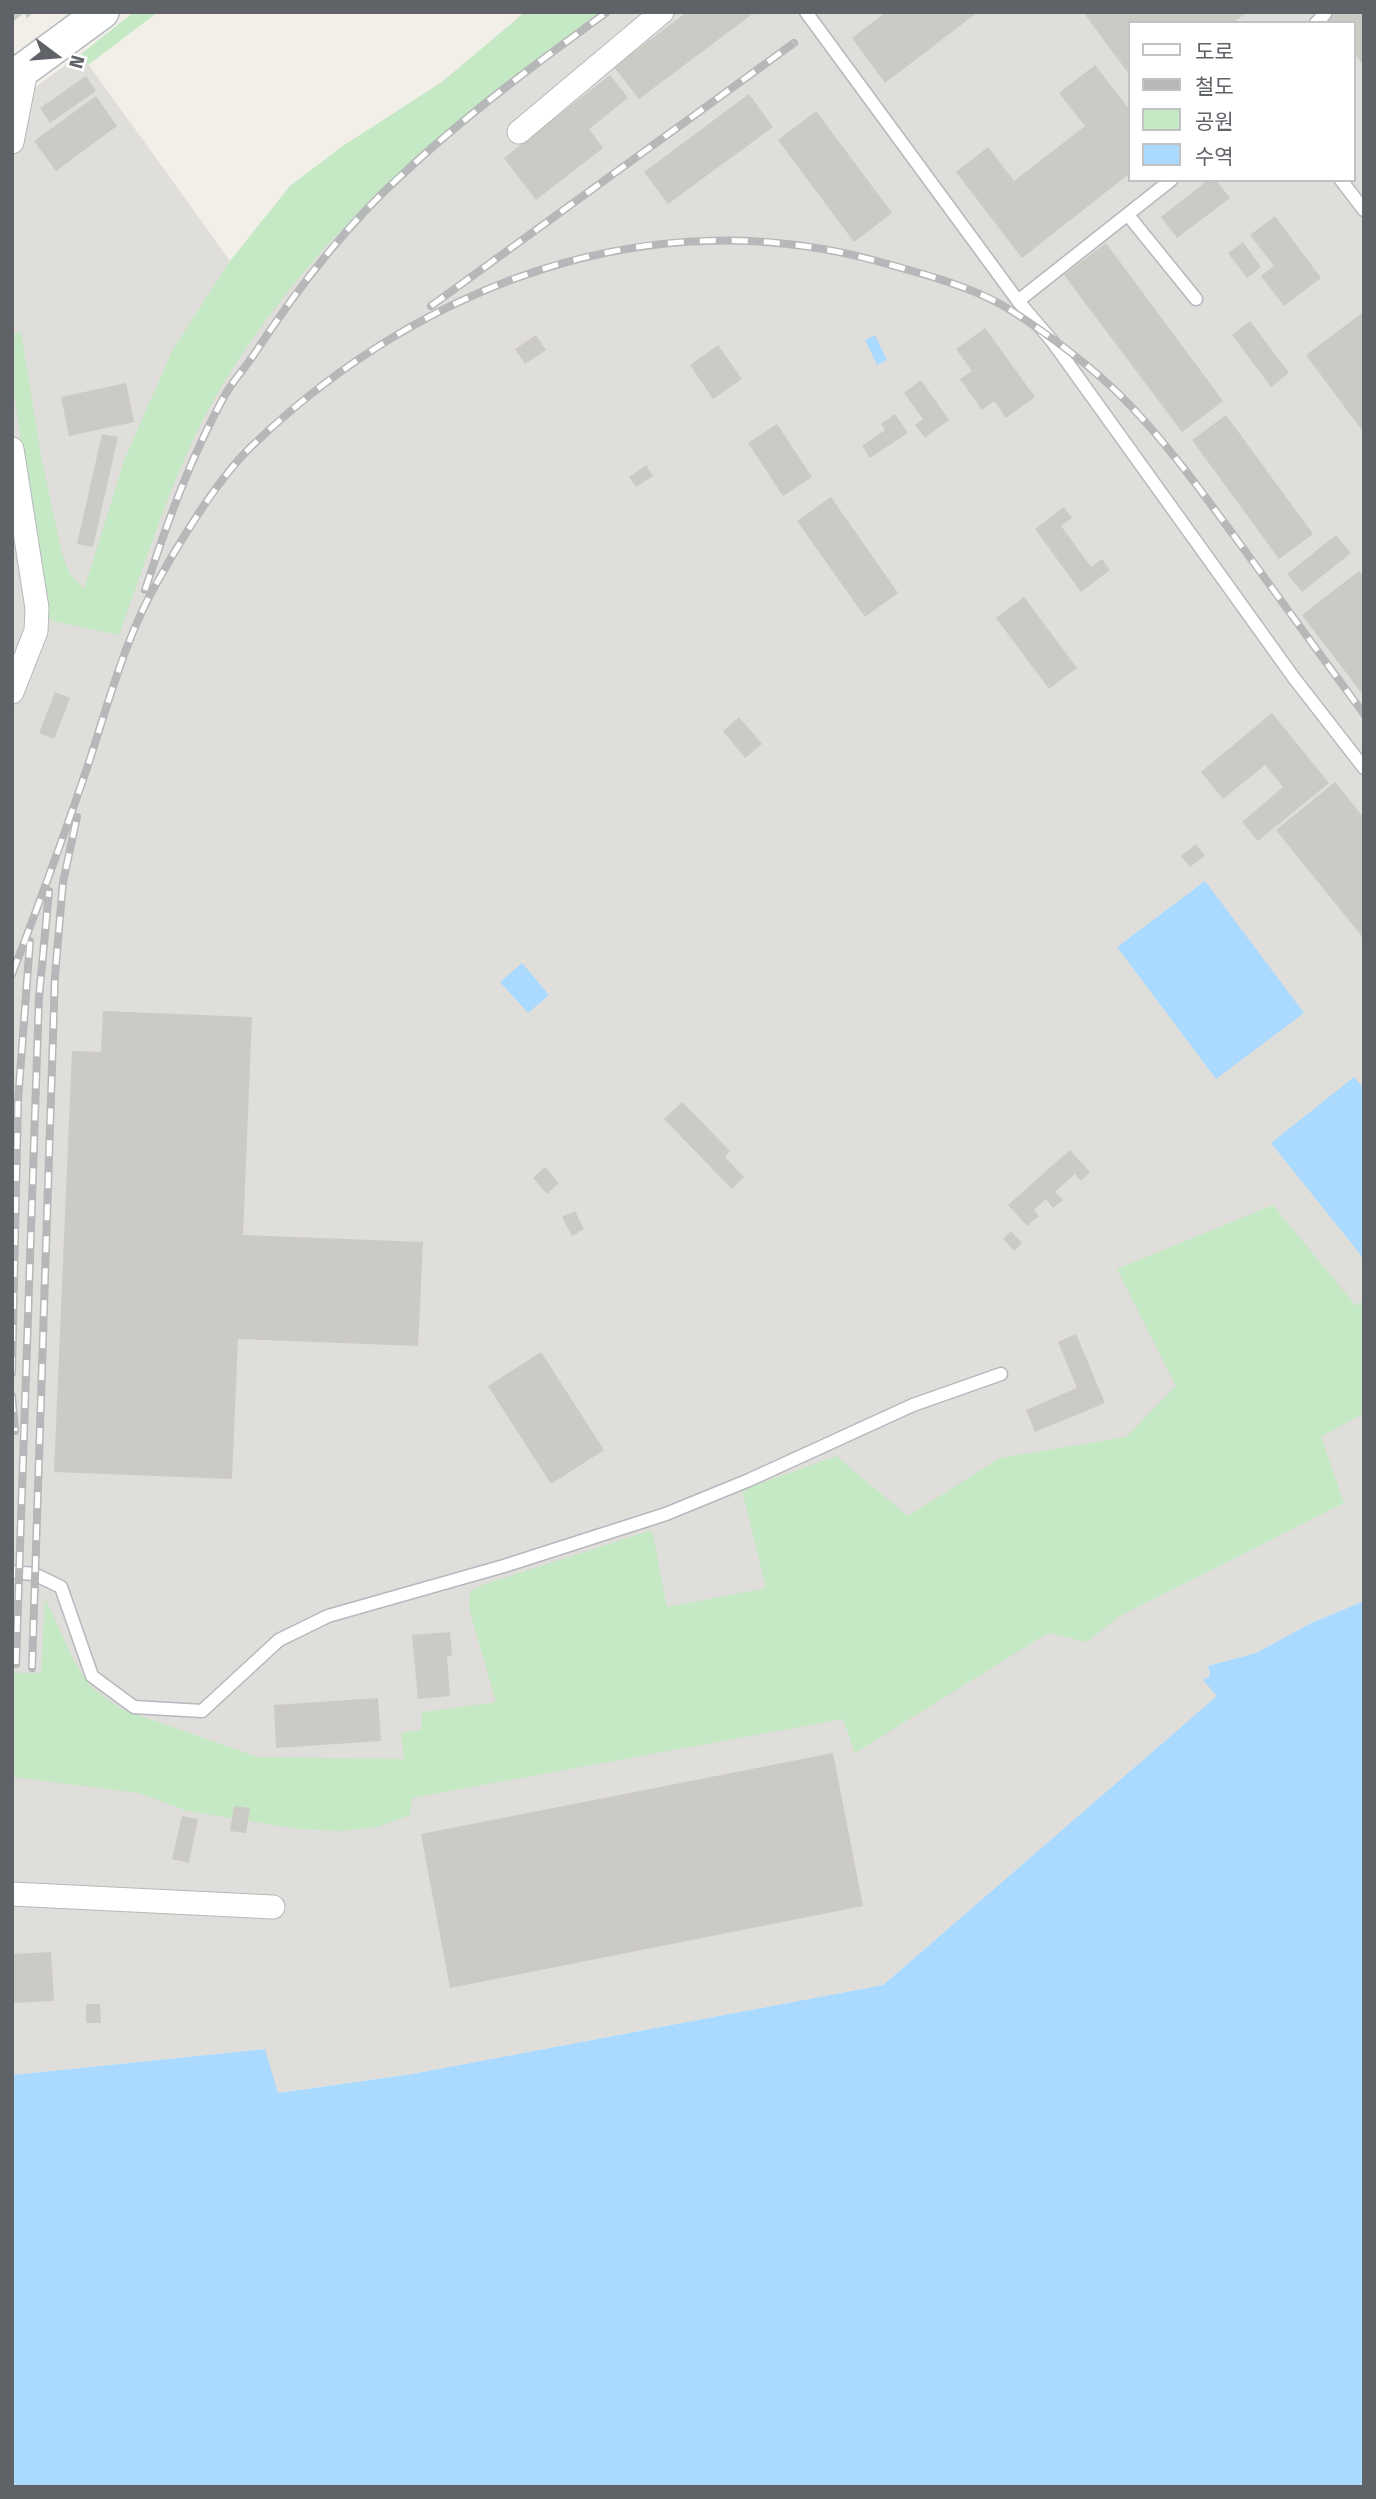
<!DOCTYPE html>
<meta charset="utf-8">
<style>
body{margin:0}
#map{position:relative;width:1376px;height:2499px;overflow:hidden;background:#f1efe8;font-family:"Fira Sans","Noto Sans KR",sans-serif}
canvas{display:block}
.frame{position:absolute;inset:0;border:14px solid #5f6368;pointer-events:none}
.legend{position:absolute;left:1128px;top:21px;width:228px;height:161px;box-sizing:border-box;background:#fff;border:2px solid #bfc1c3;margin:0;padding:9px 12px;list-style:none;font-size:21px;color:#5f6368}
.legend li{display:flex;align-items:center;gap:14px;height:35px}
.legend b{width:35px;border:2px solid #bfc1c3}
.north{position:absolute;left:21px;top:21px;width:70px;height:70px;-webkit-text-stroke:5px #fff;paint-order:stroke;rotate:106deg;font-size:19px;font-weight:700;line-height:28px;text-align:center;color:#5f6368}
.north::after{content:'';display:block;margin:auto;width:24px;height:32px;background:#5f6368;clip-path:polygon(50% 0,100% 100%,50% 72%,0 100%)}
</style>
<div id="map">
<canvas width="1376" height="2499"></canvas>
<div class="frame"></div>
<ul class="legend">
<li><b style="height:9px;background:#fff"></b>도로</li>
<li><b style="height:9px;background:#b6b7b8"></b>철도</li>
<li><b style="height:19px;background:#c5e8c5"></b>공원</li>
<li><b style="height:19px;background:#aadaff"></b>수역</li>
</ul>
<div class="north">N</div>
</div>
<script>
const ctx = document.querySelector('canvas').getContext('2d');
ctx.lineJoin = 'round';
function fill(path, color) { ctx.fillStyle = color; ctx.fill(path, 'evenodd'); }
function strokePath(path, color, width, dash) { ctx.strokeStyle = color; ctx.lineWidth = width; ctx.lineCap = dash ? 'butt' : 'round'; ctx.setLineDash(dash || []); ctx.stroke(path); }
fill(new Path2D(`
 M 525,12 L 1364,12 L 1364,1601 L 1311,1623 L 1256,1653 L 1208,1666 L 1210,1676 L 1204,1680 L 1218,1696 L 883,1985 L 412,2074 L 277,2093 L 264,2049 L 12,2075 L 12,104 L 81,54 L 230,261 L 290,186 L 343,146 L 442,82 ZM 1129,23 L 1353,23 L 1353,180 L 1129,180 Z`), '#e0deda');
fill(new Path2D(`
 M 134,12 L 158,12 L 88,65 L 81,54 Z
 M 525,12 L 600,12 C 453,121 327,219 228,376 C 178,455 151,548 119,635 L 52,621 L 46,613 L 12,378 L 12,334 L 21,332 L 42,461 L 62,554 L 70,574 L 84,589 L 125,458 L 173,349 L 230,261 L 290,186 L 343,146 L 442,82 Z
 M 1273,1205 L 1356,1306 L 1364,1300 L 1364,1413 L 1321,1437 L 1344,1503 L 1118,1617 L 1087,1642 L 1048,1633 L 855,1753 L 843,1719 L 412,1798 L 410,1815 L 378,1827 L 341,1831 L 299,1829 L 187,1811 L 139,1793 L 12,1777 L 12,1673 L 41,1673 L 45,1598 L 73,1659 L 90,1686 L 121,1709 L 258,1757 L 404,1759 L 401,1733 L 421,1730 L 422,1712 L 496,1702 L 469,1609 L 470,1592 L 482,1585 L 652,1530 L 667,1607 L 766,1588 L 742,1490 L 836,1456 L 908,1516 L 1000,1458 L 1126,1437 L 1176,1386 L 1117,1269 Z`), '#c5e8c5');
fill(new Path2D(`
 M 875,335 L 887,360 L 877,365 L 865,340 Z
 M 1205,881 L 1304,1013 L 1216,1079 L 1117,947 Z
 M 522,963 L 549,995 L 528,1013 L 500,982 Z
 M 1354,1077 L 1364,1089 L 1364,1259 L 1271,1143 Z
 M 1364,1601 L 1364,2487 L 12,2487 L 12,2075 L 265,2049 L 278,2093 L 412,2074 L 883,1985 L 1217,1696 L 1203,1680 L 1210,1676 L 1208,1666 L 1256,1653 L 1311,1623 Z`), '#aadaff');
fill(new Path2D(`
 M 12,12 L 34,12 L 27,18 L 24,13 L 14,21 Z
 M 687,12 L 755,12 L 639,99 L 614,67 Z
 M 886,12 L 978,12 L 885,83 L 852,38 Z
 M 1083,12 L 1247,12 L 1233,23 L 1129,23 L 1129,74 Z
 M 1323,12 L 1364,12 L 1364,66 L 1353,52 L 1353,23 L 1331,23 Z
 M 1095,65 L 1129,109 L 1129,174 L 1022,258 L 956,172 L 988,147 L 1014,181 L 1085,126 L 1059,93 Z
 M 610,75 L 628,98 L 589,129 L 603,148 L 536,200 L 504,158 Z
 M 86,76 L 96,91 L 50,123 L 40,108 Z
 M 749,94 L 773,127 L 668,204 L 644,172 Z
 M 96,96 L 117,126 L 56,171 L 34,141 Z
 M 816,111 L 892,213 L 854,242 L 778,140 Z
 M 1208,180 L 1216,180 L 1230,198 L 1177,238 L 1161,217 Z
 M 1275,216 L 1321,278 L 1284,306 L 1261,276 L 1274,266 L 1250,235 Z
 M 1243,242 L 1261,267 L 1247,278 L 1228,253 Z
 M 1106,243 L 1223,401 L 1182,432 L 1064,275 Z
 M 1362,313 L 1364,316 L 1364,433 L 1306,355 Z
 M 1250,321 L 1289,373 L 1271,387 L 1232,335 Z
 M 985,328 L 1035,397 L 1006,418 L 994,401 L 982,410 L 960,379 L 972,371 L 956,349 Z
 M 536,335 L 546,350 L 525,364 L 515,349 Z
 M 718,345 L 742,379 L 713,399 L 690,365 Z
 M 921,380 L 949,420 L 925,438 L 915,425 L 923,419 L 904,393 Z
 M 126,383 L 134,422 L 69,436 L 61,397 Z
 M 895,414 L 908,433 L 870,458 L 862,446 L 885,430 L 881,424 Z
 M 1226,415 L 1313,534 L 1279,559 L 1192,440 Z
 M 777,424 L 812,477 L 783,496 L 748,443 Z
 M 102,434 L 118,437 L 93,547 L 77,544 Z
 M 646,465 L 653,476 L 636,487 L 629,477 Z
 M 831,497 L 898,593 L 865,617 L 797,521 Z
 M 1064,507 L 1072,518 L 1061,526 L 1091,567 L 1102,559 L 1110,570 L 1081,592 L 1035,529 Z
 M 1336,535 L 1351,553 L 1302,592 L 1287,574 Z
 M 1359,571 L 1364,577 L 1364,696 L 1302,615 Z
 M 1024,597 L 1077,668 L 1049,689 L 996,618 Z
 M 55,692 L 70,698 L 54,739 L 39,733 Z
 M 1272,713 L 1329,783 L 1258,841 L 1242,822 L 1283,787 L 1265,765 L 1223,799 L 1201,772 Z
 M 739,717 L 762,744 L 745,758 L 723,731 Z
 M 1335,782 L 1364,818 L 1364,939 L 1276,830 Z
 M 1196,844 L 1205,856 L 1190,867 L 1181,856 Z
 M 103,1011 L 252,1017 L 243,1235 L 423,1242 L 418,1346 L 238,1339 L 232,1479 L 54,1472 L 72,1051 L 101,1052 Z
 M 682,1102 L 730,1151 L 725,1157 L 744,1177 L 732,1189 L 664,1119 Z
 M 1070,1150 L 1090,1172 L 1081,1181 L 1075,1174 L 1055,1192 L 1063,1200 L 1053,1208 L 1046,1199 L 1034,1210 L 1039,1216 L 1027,1226 L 1008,1205 Z
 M 545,1167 L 559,1183 L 547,1194 L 533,1178 Z
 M 575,1211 L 584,1229 L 572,1236 L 562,1217 Z
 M 1011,1231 L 1022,1243 L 1014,1251 L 1003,1239 Z
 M 1076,1334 L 1105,1403 L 1035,1432 L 1026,1410 L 1077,1388 L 1058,1342 Z
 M 541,1352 L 604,1450 L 551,1484 L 488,1386 Z
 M 450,1632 L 452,1656 L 447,1656 L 450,1696 L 418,1699 L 412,1635 Z
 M 378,1698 L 381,1741 L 276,1748 L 274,1705 Z
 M 833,1753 L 863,1906 L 450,1988 L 421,1834 Z
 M 234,1806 L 250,1808 L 246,1833 L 230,1831 Z
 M 182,1816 L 198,1819 L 189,1863 L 172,1859 Z
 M 51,1952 L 54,2001 L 12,2003 L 12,1954 Z
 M 86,2004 L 100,2004 L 101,2023 L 86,2023 Z`), '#cccac5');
const lane = new Path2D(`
 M 806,12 L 1018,301
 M 1316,23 L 1325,14
 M 1171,180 L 1018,301 L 1052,341 L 1294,678 L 1364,768
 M 1341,180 L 1364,210
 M 1128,215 L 1196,299
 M 12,1572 L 34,1574 L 61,1587 L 92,1676 L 134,1707 L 202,1711 L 279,1640 L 328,1616 L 504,1566 L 666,1514 L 749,1480 L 913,1405 L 1001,1374`);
const street = new Path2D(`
 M 519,132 L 662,12
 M 12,142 L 27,66
 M 12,449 L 37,608 L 36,631 L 12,692
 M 12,1894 L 273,1907`);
const secondary = new Path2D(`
 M 12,78 L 102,12`);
strokePath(lane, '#b5b8bc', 15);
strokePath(street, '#b5b8bc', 25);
strokePath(secondary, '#b6babf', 36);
strokePath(lane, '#fff', 12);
strokePath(street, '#fff', 23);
strokePath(secondary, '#fff', 33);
const rail = new Path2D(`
 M 431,306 L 794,43
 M 145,590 C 167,523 191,456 225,395 C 233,381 244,369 253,356 C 296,290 345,226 404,173 C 467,114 537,63 607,12
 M 12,974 C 39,904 65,833 89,762 C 109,701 126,635 159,579 C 182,538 221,474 255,443 C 424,282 654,197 884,263 C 924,274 977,288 1012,311 C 1049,335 1088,364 1120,395 C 1166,441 1204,495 1243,548 C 1283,603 1323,659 1364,714
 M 12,1373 L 18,1101 L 30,941
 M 12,1396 L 15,1431
 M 16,1664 L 39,997 L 49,891
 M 32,1668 L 55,976 L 63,882 L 77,817`);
strokePath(rail, '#b6b7b8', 8);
strokePath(rail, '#fff', 5, [16]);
</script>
